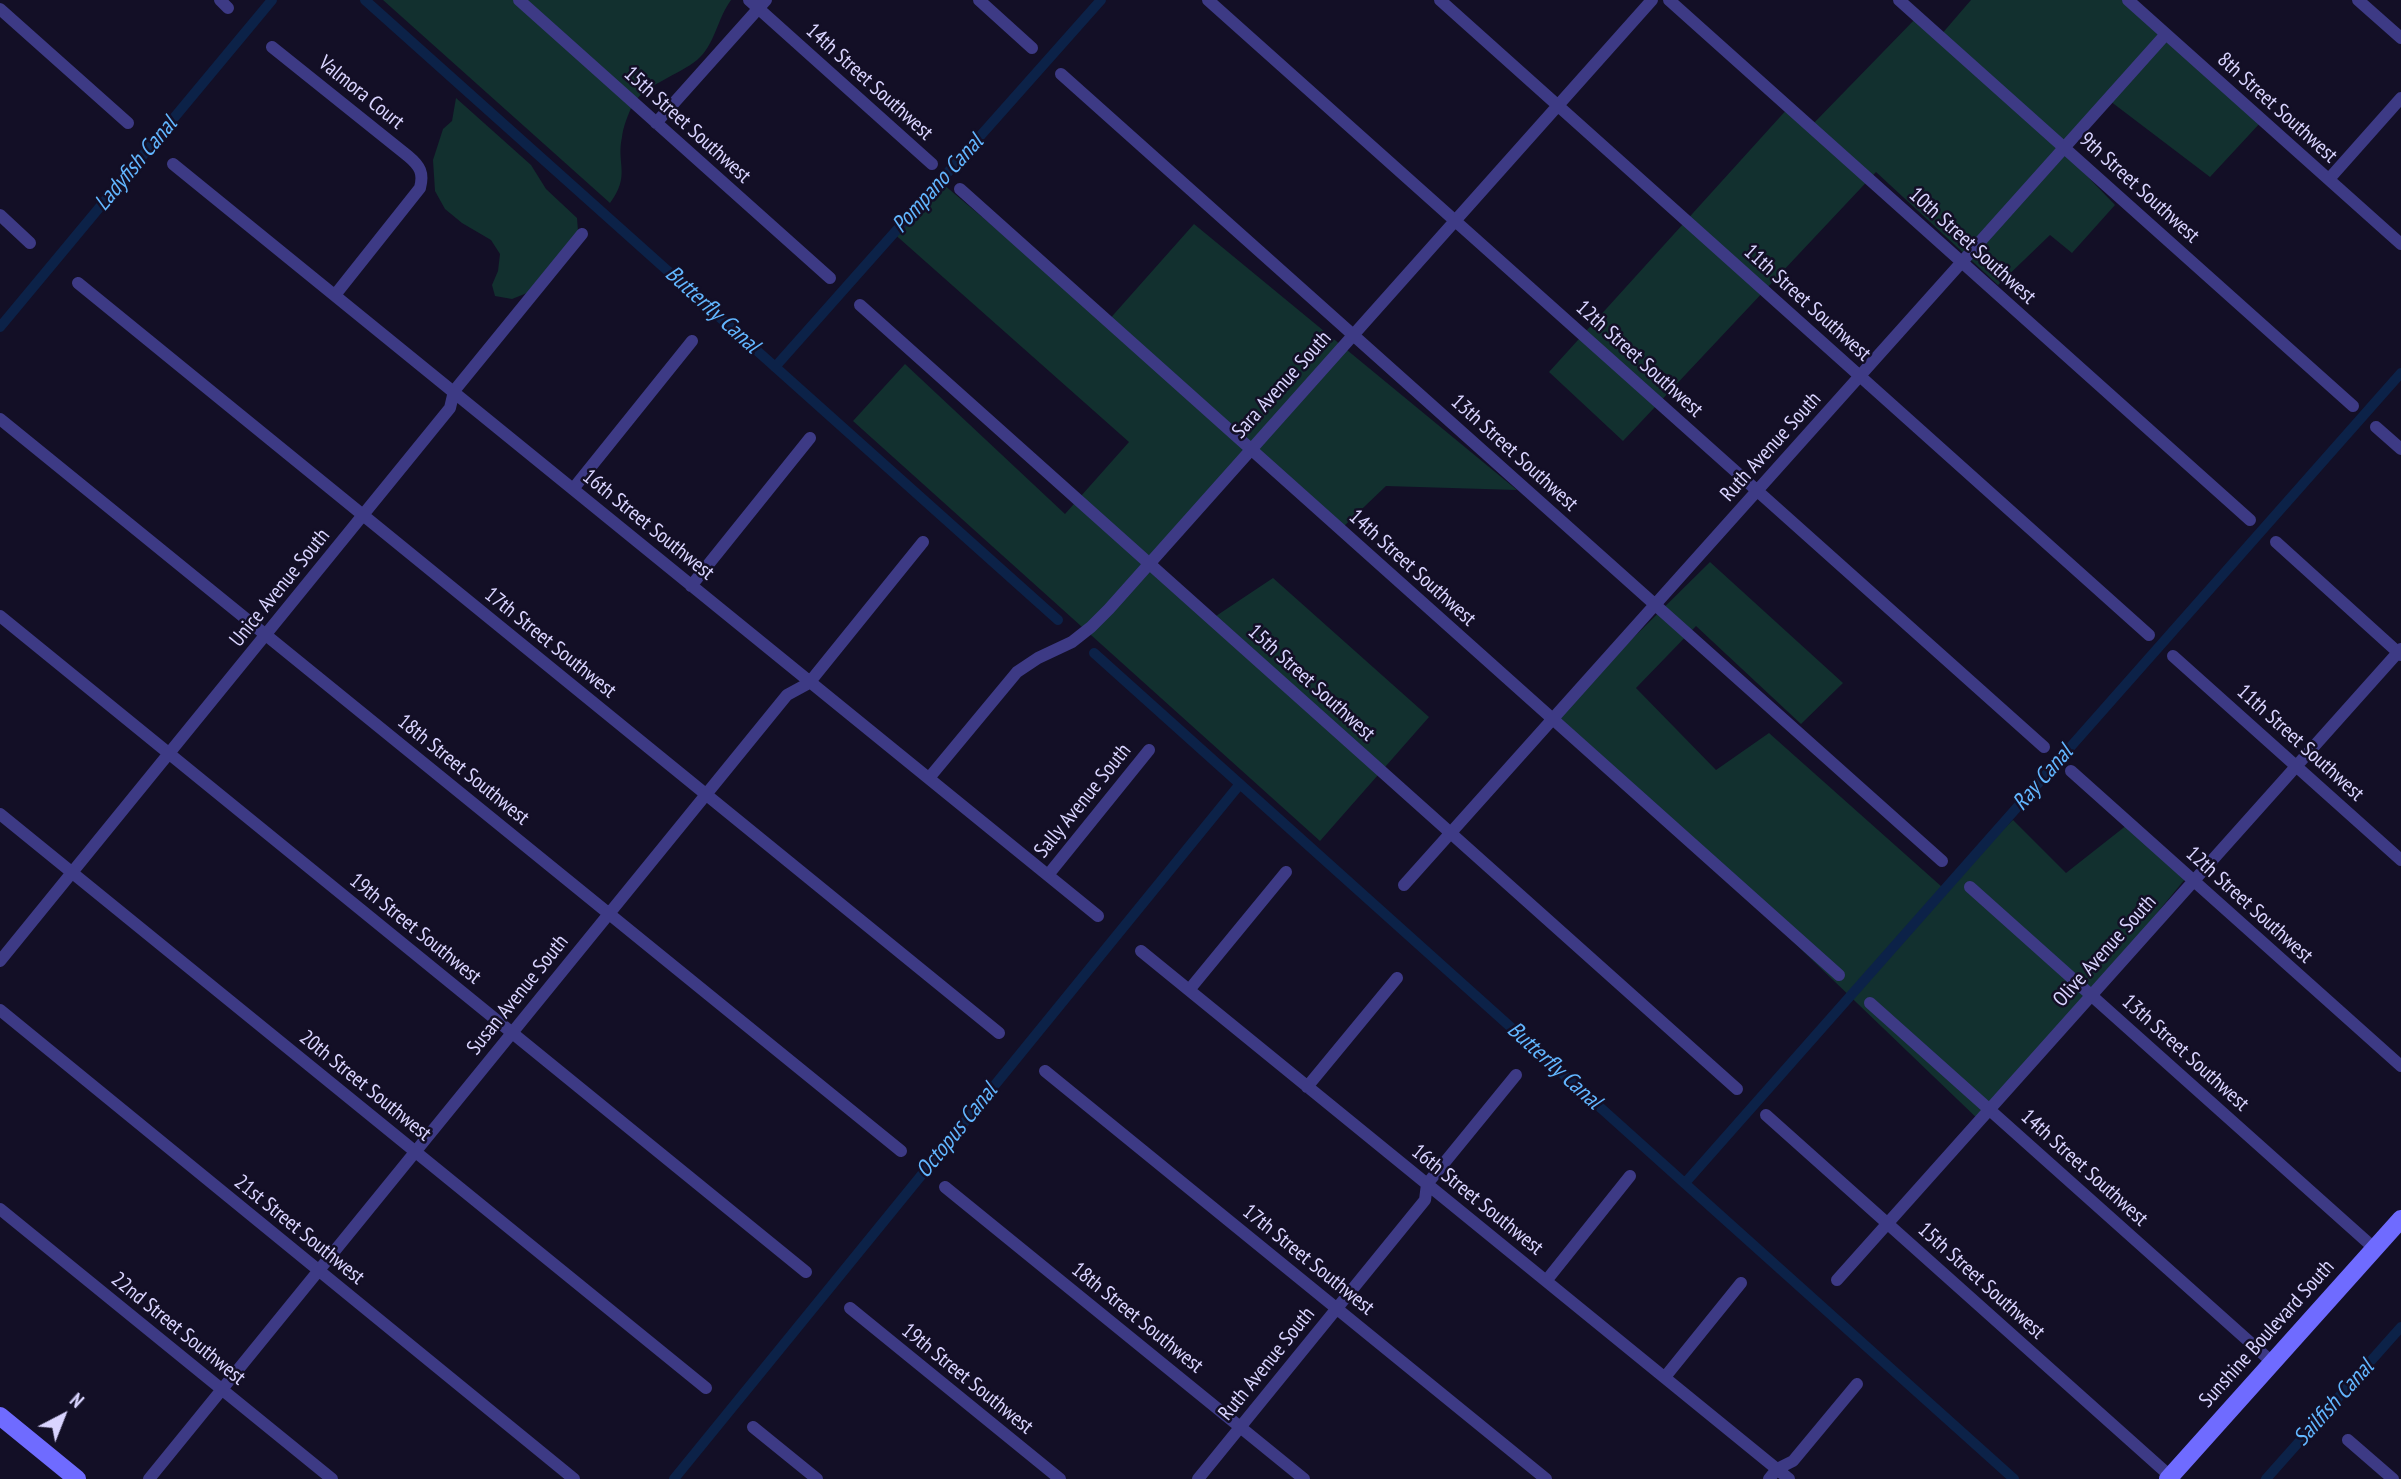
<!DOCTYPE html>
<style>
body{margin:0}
#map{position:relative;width:2401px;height:1479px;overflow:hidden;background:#130f26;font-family:"PT Sans Narrow",sans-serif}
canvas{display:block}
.north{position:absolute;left:28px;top:1381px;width:70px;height:70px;-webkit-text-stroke:5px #130f26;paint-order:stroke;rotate:42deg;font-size:19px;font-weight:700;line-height:28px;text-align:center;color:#d9d4ff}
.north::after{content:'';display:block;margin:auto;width:24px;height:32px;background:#d9d4ff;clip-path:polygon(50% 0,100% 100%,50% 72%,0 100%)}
</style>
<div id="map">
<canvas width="2401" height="1479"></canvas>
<div class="north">N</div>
</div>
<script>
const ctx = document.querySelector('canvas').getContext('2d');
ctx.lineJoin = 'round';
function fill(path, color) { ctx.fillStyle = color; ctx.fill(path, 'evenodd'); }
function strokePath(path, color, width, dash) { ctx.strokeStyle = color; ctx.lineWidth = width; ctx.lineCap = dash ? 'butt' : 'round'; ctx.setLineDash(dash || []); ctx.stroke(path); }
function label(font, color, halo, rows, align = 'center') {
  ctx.font = font + ' "PT Sans Narrow",sans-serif'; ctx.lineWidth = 5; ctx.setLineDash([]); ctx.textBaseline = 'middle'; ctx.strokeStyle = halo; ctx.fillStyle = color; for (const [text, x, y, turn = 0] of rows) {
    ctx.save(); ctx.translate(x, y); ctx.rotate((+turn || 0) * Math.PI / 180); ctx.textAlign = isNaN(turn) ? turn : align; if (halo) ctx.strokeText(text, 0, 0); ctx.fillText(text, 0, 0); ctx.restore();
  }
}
fill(new Path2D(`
 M 383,0 L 731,0 C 717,19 715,45 697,60 C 679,75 642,86 632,106 C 628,115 623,127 622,137 C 616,164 631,175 610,203 Z
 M 1971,0 L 2129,0 L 2261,122 L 2210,177 L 2110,101 L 2063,151 L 2115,205 L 2072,253 L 2050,235 L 1998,285 L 1876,172 L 1623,441 L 1549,372 L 1789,107 L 1811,126 L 1918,16 L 1940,36 Z
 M 456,98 L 531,165 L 546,189 L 577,218 L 578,231 L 527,293 L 512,299 L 495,296 L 492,285 L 498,271 L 500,254 L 491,240 L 462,223 L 445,209 L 435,191 L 433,160 L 443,129 L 452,121 Z
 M 937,179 L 1107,322 L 1194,224 L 1517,490 L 1386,486 L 1343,527 L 1257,451 L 1152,569 L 1207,622 L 1273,578 L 1429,717 L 1320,841 L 853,421 L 905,364 L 1065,514 L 1129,442 L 891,231 Z
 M 1710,562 L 1843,683 L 1801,724 L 1696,626 L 1636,688 L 1716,770 L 1769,733 L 1942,887 L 2013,820 L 2066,873 L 2132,821 L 2190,873 L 1983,1124 L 1556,714 Z`), '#12302f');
strokePath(new Path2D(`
 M 365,0 L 1058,620
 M 0,327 L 272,0
 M 775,367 L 1101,0
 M 1094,653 L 2014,1479
 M 1685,1183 L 2401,373
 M 674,1479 L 1240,784
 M 2266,1479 L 2401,1327`), '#0c2248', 10);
strokePath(new Path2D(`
 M 220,0 L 228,8
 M 519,0 L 830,278
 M 749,0 L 932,164
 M 979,0 L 1032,48
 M 1208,0 L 2044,747
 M 1440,0 L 2149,635
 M 1669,0 L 2250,520
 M 1899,0 L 2353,406
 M 2128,0 L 2401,244
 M 2358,0 L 2401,38
 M 0,9 L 128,123
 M 272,47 L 408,156 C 420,166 424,173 420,188 L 335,295
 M 1061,74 L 1942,861
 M 656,123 L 766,0
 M 173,164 L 1098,916
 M 2329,179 L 2401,98
 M 960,189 L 1839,975
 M 0,215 L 30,243
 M 78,283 L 999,1033
 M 860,305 L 1737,1089
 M 0,419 L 901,1151
 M 2376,427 L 2401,449
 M 573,489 L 692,341
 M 2276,542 L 2401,655
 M 691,586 L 810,438
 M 0,616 L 806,1272
 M 2173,656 L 2401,860
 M 2071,771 L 2401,1066
 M 929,778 L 1017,672 L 1038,658 L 1072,642 L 1091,627 L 1109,609 L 1652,0
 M 0,814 L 706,1388
 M 1048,875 L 1149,750
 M 1404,885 L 2166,34
 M 1970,887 L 2374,1248
 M 1141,951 L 1789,1479
 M 0,961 L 450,408 L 454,391 L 582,234
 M 1189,990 L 1286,872
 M 1870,1003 L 2272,1362
 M 0,1010 L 574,1479
 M 1045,1071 L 1546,1479
 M 1307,1087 L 1397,978
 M 1766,1115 L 2170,1476
 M 945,1187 L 1304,1479
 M 0,1209 L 332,1479
 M 1837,1280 L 2401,649
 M 1546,1281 L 1630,1176
 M 850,1308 L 1060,1479
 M 1665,1377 L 1741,1283
 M 753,1427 L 817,1479
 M 2348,1440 L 2393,1479
 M 149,1479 L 787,695 L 809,683 L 923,542
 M 1198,1479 L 1425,1200 L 1427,1184 L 1516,1075
 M 1769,1479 L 1777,1469 L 1793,1461 L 1857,1384`), '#3d3a85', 12);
strokePath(new Path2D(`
 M 0,1416 L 77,1479
 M 2168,1479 L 2401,1219`), '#6f6bff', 18);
label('21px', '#d9d4ff', '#130f26', [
 ["14th Street Southwest",869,82,42],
 ["Valmora Court",361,93,39],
 ["8th Street Southwest",2277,108,42],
 ["15th Street Southwest",687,125,42],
 ["9th Street Southwest",2139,188,42],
 ["10th Street Southwest",1972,246,42],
 ["11th Street Southwest",1807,303,42],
 ["12th Street Southwest",1639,359,42],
 ["Sara Avenue South",1282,385,-48],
 ["Ruth Avenue South",1771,447,-48],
 ["13th Street Southwest",1514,453,42],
 ["16th Street Southwest",648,525,39],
 ["14th Street Southwest",1412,568,42],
 ["Unice Avenue South",280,588,-51],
 ["17th Street Southwest",550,643,39],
 ["15th Street Southwest",1311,683,42],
 ["11th Street Southwest",2300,743,42],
 ["18th Street Southwest",463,770,39],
 ["Sally Avenue South",1083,801,-51],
 ["12th Street Southwest",2249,905,42],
 ["19th Street Southwest",415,929,39],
 ["Olive Avenue South",2105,951,-48],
 ["Susan Avenue South",518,995,-51],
 ["13th Street Southwest",2185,1053,42],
 ["20th Street Southwest",365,1086,39],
 ["14th Street Southwest",2084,1168,42],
 ["16th Street Southwest",1477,1200,39],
 ["21st Street Southwest",299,1230,39],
 ["17th Street Southwest",1308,1260,39],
 ["15th Street Southwest",1981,1281,42],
 ["18th Street Southwest",1137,1318,39],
 ["22nd Street Southwest",178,1329,39],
 ["Sunshine Boulevard South",2267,1334,-48],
 ["Ruth Avenue South",1267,1364,-51],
 ["19th Street Southwest",967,1379,39]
]);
label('italic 23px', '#62b6ff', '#130f26', [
 ["Ladyfish Canal",136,164,-50],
 ["Pompano Canal",938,184,-48],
 ["Butterfly Canal",712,310,42],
 ["Ray Canal",2043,778,-49],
 ["Butterfly Canal",1554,1066,42],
 ["Octopus Canal",957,1131,-51],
 ["Sailfish Canal",2334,1403,-48]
]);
</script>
